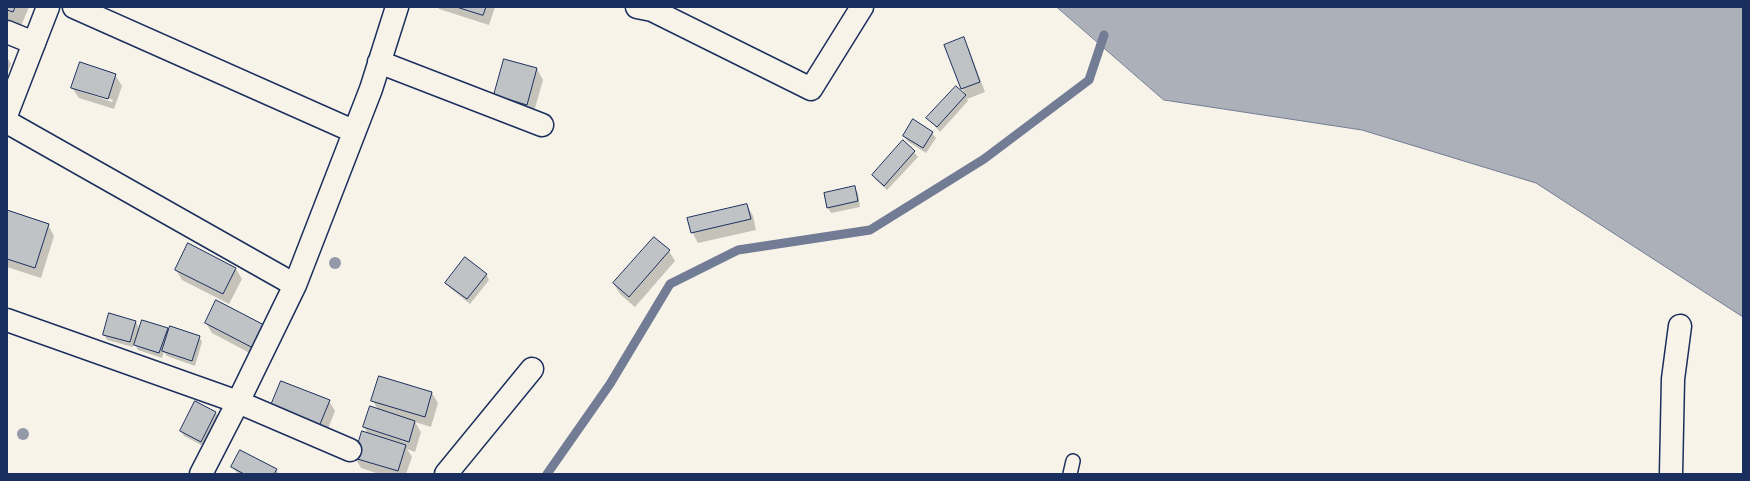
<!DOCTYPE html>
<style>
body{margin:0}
#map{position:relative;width:1750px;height:481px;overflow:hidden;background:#f7f3e8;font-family:Caveat,sans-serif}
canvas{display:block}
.frame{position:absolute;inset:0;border:8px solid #1b2f5e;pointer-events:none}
</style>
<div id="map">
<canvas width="1750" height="481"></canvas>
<div class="frame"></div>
</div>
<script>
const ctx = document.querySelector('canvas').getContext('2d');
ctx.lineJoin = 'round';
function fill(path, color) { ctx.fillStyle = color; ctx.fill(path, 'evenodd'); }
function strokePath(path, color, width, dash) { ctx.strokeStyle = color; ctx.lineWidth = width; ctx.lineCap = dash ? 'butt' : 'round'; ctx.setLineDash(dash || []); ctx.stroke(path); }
const water = new Path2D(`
 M 1057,7 L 1743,7 L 1743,317 L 1536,183 L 1362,130 L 1164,100 Z`);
fill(water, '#acb0b9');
strokePath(water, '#727c95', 1);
fill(new Path2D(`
 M 7,7 L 29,7 L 21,26 L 7,21 Z
 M 438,7 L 495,7 L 489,25 L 439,9 Z
 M 963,39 L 969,49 L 985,92 L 967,99 L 968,101 L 940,132 L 928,118 L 965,95 L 946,46 Z
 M 7,57 L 11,64 L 7,74 Z
 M 537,69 L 543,80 L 533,115 L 495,95 Z
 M 115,75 L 122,86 L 114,109 L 79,98 L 72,88 ZM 80,89 L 113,100 L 112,102 L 80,91 Z
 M 932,133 L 936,138 L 926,153 L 907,141 L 904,136 Z
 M 903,142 L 914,152 L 918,157 L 887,190 L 876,180 L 873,175 Z
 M 854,187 L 858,193 L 860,207 L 831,213 L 828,208 Z
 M 747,205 L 753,216 L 756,230 L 698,243 L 692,232 Z
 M 7,212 L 48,225 L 54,236 L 41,278 L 7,267 Z
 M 189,245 L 236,269 L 242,279 L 229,304 L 182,280 L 176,270 Z
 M 669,251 L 675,261 L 635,307 L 620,294 L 614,284 Z
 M 486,274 L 489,280 L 470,304 L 450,288 L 446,283 Z
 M 216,301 L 261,359 L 212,333 L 206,323 Z
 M 110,315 L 136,322 L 140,330 L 167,329 L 169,333 L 199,336 L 202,342 L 195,366 L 167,356 L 164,352 L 162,358 L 138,350 L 134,343 L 133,347 L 107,340 L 104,334 Z
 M 432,393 L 438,403 L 431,427 L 415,422 L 421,432 L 415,452 L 407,449 L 412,457 L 406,474 L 379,474 L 361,468 L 355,458 L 368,434 L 364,427 L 378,410 L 373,401 Z
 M 329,401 L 335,411 L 324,439 L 276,421 Z
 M 195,403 L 216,413 L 219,418 L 205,447 L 184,436 L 181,431 Z
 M 232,467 L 276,469 L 279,474 L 238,474 Z`), '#0003');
strokePath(new Path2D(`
 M 547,474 L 610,384 L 670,284 L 738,250 L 870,230 L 984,159 L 1089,80 L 1104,35`), '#727c95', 9);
const building = new Path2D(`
 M 7,7 L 15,7 L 13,12 L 7,10 Z
 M 457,7 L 486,7 L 483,15 Z
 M 964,37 L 980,82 L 961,89 L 944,45 Z
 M 504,59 L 537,68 L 527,105 L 494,95 Z
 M 80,62 L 116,74 L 108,99 L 71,88 Z
 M 956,86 L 966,95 L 937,127 L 926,118 Z
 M 913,119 L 933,132 L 923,148 L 903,136 Z
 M 903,140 L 915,151 L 884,186 L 872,175 Z
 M 855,186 L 858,201 L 827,208 L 824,193 Z
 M 747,204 L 751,219 L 691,233 L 687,218 Z
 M 7,210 L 49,224 L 35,268 L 7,259 Z
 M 654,237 L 670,250 L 629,297 L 613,283 Z
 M 188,243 L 236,268 L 223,294 L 175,270 Z
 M 465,257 L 487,274 L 467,299 L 445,283 Z
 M 216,300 L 266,326 L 255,349 L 205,323 Z
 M 109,313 L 136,321 L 130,342 L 103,335 Z
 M 142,320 L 168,328 L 159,353 L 134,345 Z
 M 170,326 L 200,336 L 192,361 L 162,351 Z
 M 379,376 L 432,392 L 425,417 L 371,401 Z
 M 281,381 L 330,400 L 318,429 L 269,410 Z
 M 195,401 L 216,412 L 201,442 L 180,431 Z
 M 370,406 L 415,421 L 409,442 L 363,427 Z
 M 362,431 L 406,445 L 398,471 L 354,458 Z
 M 240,450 L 277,469 L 274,474 L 244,474 L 231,467 Z`);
fill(building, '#c0c3c5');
strokePath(building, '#1b2f5e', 1);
const service = new Path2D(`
 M 1070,474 L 1073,461`);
const minor = new Path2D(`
 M 74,7 L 353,131
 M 637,7 L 652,10 L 811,89 L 862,7
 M 7,32 L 34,43
 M 379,62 L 542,125
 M 7,122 L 295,285
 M 7,320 L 238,402 L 350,450
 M 201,474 L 238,402 L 295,285 L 371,89 L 397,7
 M 446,474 L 532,369
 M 1671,474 L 1673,379 L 1680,326`);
const tertiary = new Path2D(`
 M 7,113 L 48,7`);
strokePath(service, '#1b2f5e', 16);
strokePath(minor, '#1b2f5e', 25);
strokePath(tertiary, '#1b2f5e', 25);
strokePath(service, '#f7f3e8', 13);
strokePath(minor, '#f7f3e8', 22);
strokePath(tertiary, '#f7f3e8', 22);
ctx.fillStyle = '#9399a9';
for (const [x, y] of [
 [335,263],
 [23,434]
]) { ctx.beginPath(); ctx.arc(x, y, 6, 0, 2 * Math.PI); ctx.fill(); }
</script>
